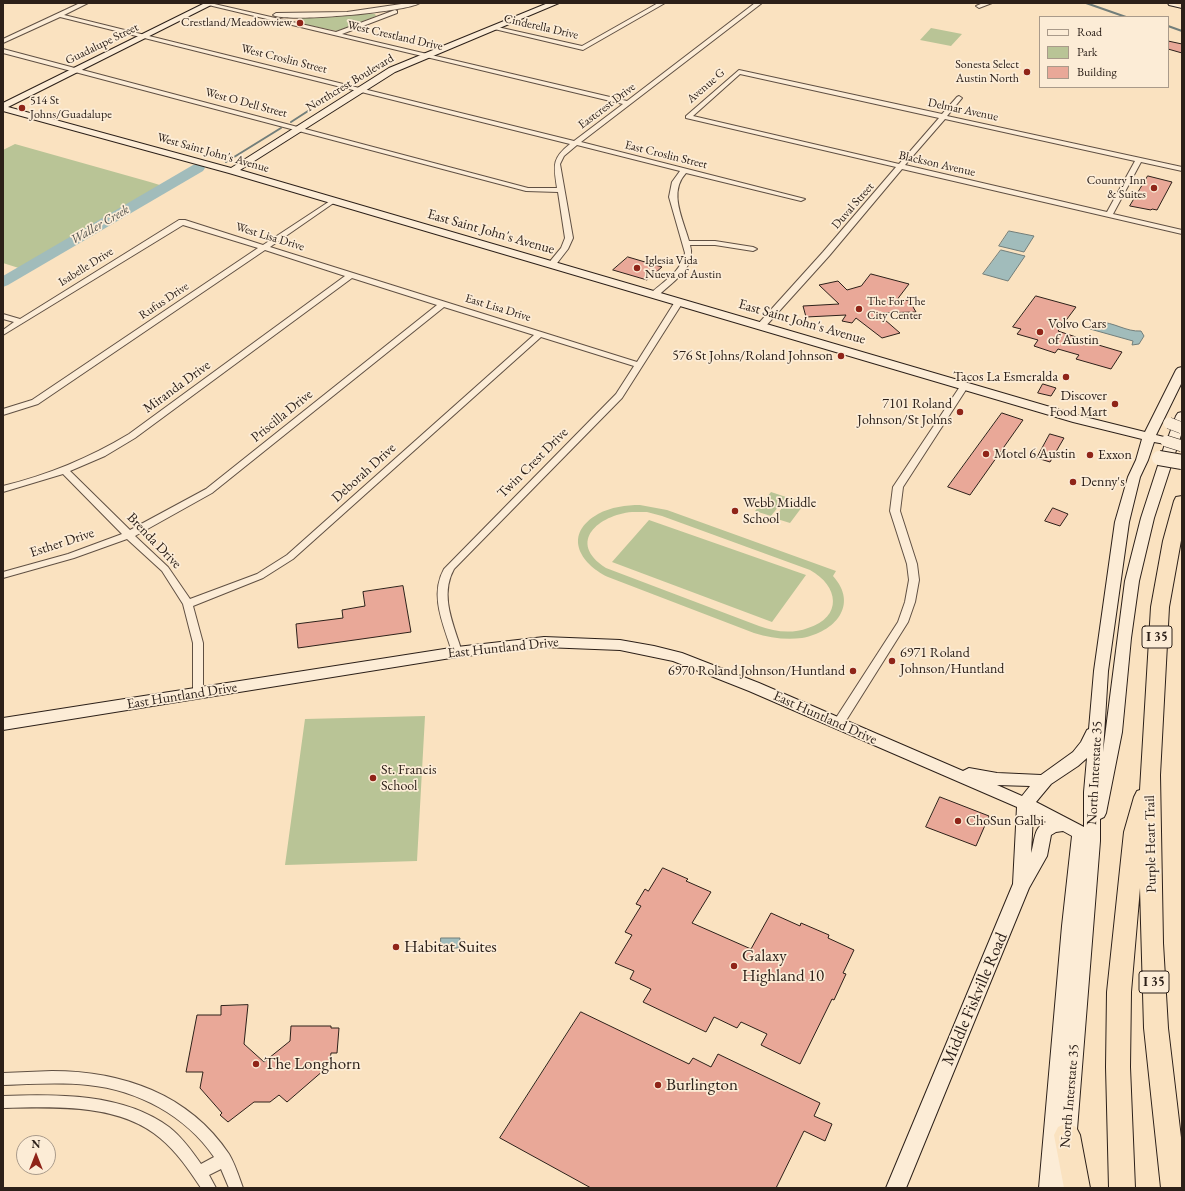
<!DOCTYPE html>
<style>
body{margin:0}
#map{position:relative;width:1185px;height:1191px;overflow:hidden;background:#fae2c0;font-family:"EB Garamond",serif}
canvas{display:block}
.frame{position:absolute;inset:0;border:4px solid #2c2019;pointer-events:none}
.legend{position:absolute;left:1039px;top:16px;width:130px;height:72px;box-sizing:border-box;background:#fcecd6;border:1px solid #a99a8a;margin:0;padding:5px 7px;list-style:none;font-size:12px;color:#2c2019}
.legend li{display:flex;align-items:center;gap:8px;height:20px}
.legend b{width:20px;border:1px solid #a99a8a}
.north{position:absolute;left:16px;top:1135px;width:40px;height:40px;box-sizing:border-box;background:#fcecd6;border:1px solid #a99a8a;border-radius:50%;rotate:0deg;font-size:11px;font-weight:700;line-height:16px;text-align:center;color:#2c2019}
.north::after{content:'';display:block;margin:auto;width:14px;height:18px;background:#8f2418;clip-path:polygon(50% 0,100% 100%,50% 72%,0 100%)}
</style>
<div id="map">
<canvas width="1185" height="1191"></canvas>
<div class="frame"></div>
<ul class="legend">
<li><b style="height:5px;background:#fcecd6"></b>Road</li>
<li><b style="height:11px;background:#b9c496"></b>Park</li>
<li><b style="height:11px;background:#e9a898"></b>Building</li>
</ul>
<div class="north">N</div>
</div>
<script>
const ctx = document.querySelector('canvas').getContext('2d');
ctx.lineJoin = 'round';
function fill(path, color) { ctx.fillStyle = color; ctx.fill(path, 'evenodd'); }
function strokePath(path, color, width, dash) { ctx.strokeStyle = color; ctx.lineWidth = width; ctx.lineCap = dash ? 'butt' : 'round'; ctx.setLineDash(dash || []); ctx.stroke(path); }
function label(font, color, halo, rows, align = 'center') {
  ctx.font = font + ' "EB Garamond",serif'; ctx.lineWidth = 3.5; ctx.setLineDash([]); ctx.textBaseline = 'middle'; ctx.strokeStyle = halo; ctx.fillStyle = color; for (const [text, x, y, turn = 0] of rows) {
    ctx.save(); ctx.translate(x, y); ctx.rotate((+turn || 0) * Math.PI / 180); ctx.textAlign = isNaN(turn) ? turn : align; if (halo) ctx.strokeText(text, 0, 0); ctx.fillText(text, 0, 0); ctx.restore();
  }
}
fill(new Path2D(`
 M 368,13 L 375,14 L 376,16 L 337,31 L 298,23 L 297,21 L 301,17 Z
 M 931,28 L 962,34 L 951,46 L 920,40 Z
 M 15,144 L 150,182 L 163,186 L 25,270 L 3,263 L 3,150 Z
 M 771,492 L 786,497 L 771,516 L 755,511 Z
 M 790,498 L 805,503 L 790,523 L 774,518 Z
 M 640,505 L 667,510 L 836,571 L 833,576 C 859,605 835,632 802,638 C 786,640 770,638 754,633 L 608,577 C 579,563 563,534 598,514 C 611,507 626,505 640,505 ZM 632,512 L 647,512 L 662,516 L 810,570 C 839,586 843,617 808,628 C 792,634 775,632 759,626 L 606,568 C 566,542 599,515 632,512 Z
 M 649,520 L 806,575 L 772,622 L 612,562 Z
 M 425,716 L 417,861 L 285,865 L 305,719 Z`), '#b9c496');
const water = new Path2D(`
 M 1009,231 L 1034,236 L 1024,252 L 999,246 Z
 M 1001,250 L 1025,256 L 1008,281 L 983,274 Z
 M 1099,322 C 1114,322 1126,332 1141,331 L 1144,336 L 1139,344 L 1132,345 L 1133,341 L 1090,329 L 1093,324 Z
 M 441,938 L 460,938 L 459,948 L 450,948 L 441,945 Z`);
fill(water, '#a1bcbb');
strokePath(water, '#727e7a', 1);
strokePath(new Path2D(`
 M 1086,3 L 1126,17
 M 1168,26 L 1182,31
 M 291,122 L 339,91
 M 226,162 L 281,128`), '#727e7a', 2);
fill(new Path2D(`
 M 198,164 L 203,165 L 205,168 L 203,171 L 8,285 L 3,287 L 3,276 L 193,165 Z`), '#a1bcbb');
const building = new Path2D(`
 M 1168,41 L 1182,44 L 1182,53 L 1168,49 Z
 M 1148,176 L 1172,182 L 1157,210 L 1152,209 L 1151,210 L 1130,206 Z
 M 628,257 L 662,267 L 647,280 L 613,270 Z
 M 871,274 L 909,284 L 896,301 L 909,300 L 916,312 L 877,313 L 900,333 L 882,338 L 856,318 L 852,323 L 842,321 L 846,315 L 806,317 L 803,306 L 839,304 L 819,285 L 838,281 L 847,290 L 861,286 Z
 M 1036,296 L 1076,307 L 1058,331 L 1076,337 L 1075,338 L 1122,352 L 1111,369 L 1076,359 L 1079,355 L 1058,349 L 1055,353 L 1034,346 L 1038,340 L 1017,334 L 1021,329 L 1013,327 Z
 M 1043,384 L 1056,388 L 1051,396 L 1038,393 Z
 M 1002,413 L 1023,420 L 970,495 L 948,487 Z
 M 1050,434 L 1064,438 L 1050,462 L 1037,458 Z
 M 1053,508 L 1068,514 L 1060,526 L 1045,521 Z
 M 403,586 L 411,632 L 298,648 L 296,624 L 343,618 L 342,610 L 365,606 L 363,592 Z
 M 940,797 L 989,816 L 976,846 L 926,827 Z
 M 663,868 L 688,879 L 686,881 L 711,892 L 692,923 L 751,949 L 771,913 L 800,926 L 801,923 L 829,935 L 828,938 L 854,950 L 843,973 L 846,974 L 834,1000 L 832,999 L 800,1064 L 761,1045 L 767,1034 L 741,1022 L 737,1028 L 714,1017 L 706,1032 L 643,1002 L 651,989 L 630,979 L 634,971 L 615,963 L 632,935 L 625,932 L 641,906 L 636,904 L 645,889 L 648,891 Z
 M 248,1005 L 244,1044 L 264,1062 L 290,1041 L 291,1026 L 331,1026 L 331,1028 L 339,1028 L 337,1053 L 331,1053 L 330,1061 L 322,1067 L 324,1070 L 287,1102 L 279,1095 L 270,1102 L 254,1102 L 228,1122 L 220,1115 L 222,1113 L 200,1088 L 203,1072 L 186,1072 L 197,1015 L 221,1015 L 221,1006 Z
 M 581,1012 L 689,1064 L 693,1058 L 711,1067 L 718,1054 L 820,1103 L 814,1116 L 832,1124 L 825,1141 L 804,1131 L 776,1188 L 591,1188 L 500,1138 Z`);
fill(building, '#e9a898');
strokePath(building, '#2c2019', 1);
const street = new Path2D(`
 M 80,3 L 88,3 L 64,15 L 574,141 L 623,104 L 200,3 L 210,3 L 336,32 L 395,10 L 397,11 L 397,13 L 342,34 L 627,101 L 755,3 L 762,3 L 581,142 L 805,199 L 801,201 L 686,173 C 668,192 683,219 689,241 L 715,241 L 753,247 L 757,249 L 753,251 L 715,245 L 690,245 C 697,269 671,282 657,297 L 651,297 L 651,293 C 664,281 681,272 685,253 L 669,197 L 672,182 L 680,171 L 577,145 L 564,156 L 560,164 L 573,238 L 568,249 L 554,267 L 548,267 L 547,265 L 561,248 L 565,238 L 558,192 L 526,191 L 3,53 L 3,49 L 528,188 L 557,188 C 554,166 551,159 570,144 L 60,17 L 3,43 L 3,39 Z
 M 408,3 L 420,3 C 406,12 285,23 273,15 L 276,13 L 347,12 Z
 M 658,3 L 665,3 L 583,50 L 490,28 L 493,26 L 582,46 Z
 M 983,3 L 992,3 L 979,8 L 976,6 Z
 M 739,70 L 942,114 L 957,97 L 959,96 L 962,98 L 947,116 L 1182,167 L 1182,171 L 1141,162 L 1113,214 L 1182,230 L 1182,234 L 902,169 L 829,256 L 764,328 L 758,328 L 758,324 L 823,252 L 896,167 L 686,118 L 686,116 ZM 740,74 L 939,118 L 899,164 L 693,116 ZM 945,119 L 1135,161 L 1107,212 L 905,165 Z
 M 333,199 L 335,200 L 335,202 L 270,247 L 637,362 L 676,300 L 679,300 L 683,302 L 622,398 L 454,569 C 439,596 454,625 462,652 L 461,655 L 453,655 L 452,652 C 444,625 429,596 444,569 L 616,394 L 634,366 L 541,337 L 293,559 L 263,578 L 193,606 L 203,643 L 203,693 L 202,696 L 194,696 L 193,693 L 193,643 L 183,604 L 162,571 L 127,539 L 74,558 L 3,578 L 3,572 L 68,554 L 122,534 L 63,474 L 3,492 L 3,486 C 48,475 89,458 129,434 L 345,276 L 265,250 L 38,404 L 3,415 L 3,409 L 32,400 L 258,248 L 183,225 L 3,335 L 3,330 L 14,322 L 3,319 L 3,314 L 20,319 L 179,220 L 185,220 L 263,245 ZM 352,278 L 437,305 L 206,489 L 130,530 L 70,471 L 105,456 L 135,438 ZM 444,307 L 534,335 L 287,555 L 257,574 L 190,599 L 168,567 L 135,536 L 212,493 Z
 M 965,382 L 969,385 L 903,487 L 900,511 L 917,564 L 919,580 L 915,602 L 908,622 L 842,727 L 834,727 L 833,724 L 834,721 L 898,622 L 905,602 L 909,580 L 907,564 L 890,511 L 893,487 L 961,385 Z
 M 52,1071 C 122,1071 189,1094 229,1154 C 235,1164 239,1177 243,1188 L 229,1188 L 221,1169 L 209,1175 L 216,1188 L 201,1188 C 189,1170 177,1152 160,1138 C 119,1103 53,1107 3,1108 L 3,1096 C 57,1094 123,1093 169,1127 C 182,1137 192,1151 201,1164 L 214,1157 C 186,1116 138,1090 88,1085 C 60,1082 31,1084 3,1085 L 3,1073 Z`);
const secondary = new Path2D(`
 M 205,3 L 215,3 L 8,107 L 231,168 L 389,68 L 548,3 L 559,3 L 395,72 L 240,170 L 1081,416 L 1145,432 L 1176,370 L 1178,368 L 1182,367 L 1182,382 L 1156,435 L 1168,438 L 1176,416 L 1178,413 L 1182,412 L 1182,432 L 1154,518 L 1139,581 L 1131,638 L 1122,732 L 1106,813 L 1104,817 L 1100,819 L 1100,841 L 1076,1142 L 1073,1149 L 1066,1151 L 1062,1150 L 1062,1153 L 1064,1153 L 1071,1155 L 1074,1162 L 1072,1188 L 1039,1188 L 1062,926 L 1072,836 L 1063,831 L 1056,832 L 1051,835 L 1047,856 L 1029,888 L 906,1188 L 886,1188 L 1013,884 L 1017,807 L 749,691 L 673,661 L 620,650 L 544,647 L 457,657 L 3,730 L 3,718 L 457,647 L 544,637 L 620,640 L 654,646 L 682,653 L 759,683 L 963,771 L 969,768 L 997,773 L 1041,775 L 1073,752 L 1081,742 L 1087,730 L 1089,729 L 1094,671 L 1115,522 L 1128,477 L 1136,460 L 1142,439 L 1073,422 L 229,173 L 3,111 L 3,103 ZM 1154,442 L 1165,444 L 1141,518 L 1125,581 L 1103,752 L 1108,671 L 1129,522 L 1140,477 L 1148,460 ZM 1087,758 L 1084,792 L 1084,827 L 1036,802 L 1051,784 L 1078,766 ZM 997,785 L 1030,786 L 1022,796 ZM 1033,815 L 1046,822 C 1033,827 1035,842 1031,853 Z
 M 1168,3 L 1182,4 L 1182,8 L 1169,5 Z`);
const highway = new Path2D(`
 M 1173,3 L 1182,3 L 1182,8 Z
 M 1182,496 L 1182,535 L 1169,607 L 1160,775 L 1163,943 L 1168,1028 L 1182,1146 L 1182,1188 L 1161,1188 L 1144,1028 L 1140,888 L 1131,992 L 1130,1067 L 1135,1188 L 1109,1188 L 1106,1067 L 1107,992 L 1124,832 L 1134,797 L 1137,791 L 1140,790 L 1151,607 L 1163,541 L 1174,501 L 1176,497 Z
 M 1067,1123 L 1076,1127 L 1080,1135 L 1090,1188 L 1064,1188 L 1054,1135 L 1058,1127 Z`);
strokePath(street, '#605043', 2);
strokePath(secondary, '#2c2019', 2);
strokePath(highway, '#2c2019', 2);
fill(street, '#fcecd6');
fill(secondary, '#fcecd6');
fill(highway, '#fae2c0');
const secondaryBridgeFar1 = new Path2D(`
 M 1169,423 L 1182,428
 M 1166,441 L 1182,446`);
const secondaryBridge = new Path2D(`
 M 1159,458 L 1182,462`);
strokePath(secondaryBridgeFar1, '#2c2019', 12, []);
strokePath(secondaryBridge, '#2c2019', 16, []);
strokePath(secondaryBridgeFar1, '#fcecd6', 11);
strokePath(secondaryBridge, '#fcecd6', 14);
for (const [x, y, r, color] of [
 [300,23,4,"#8f2418"],
 [1027,72,4,"#8f2418"],
 [22,108,4,"#8f2418"],
 [1154,188,4,"#8f2418"],
 [637,268,4,"#8f2418"],
 [859,309,4,"#8f2418"],
 [1040,332,4,"#8f2418"],
 [841,356,4,"#8f2418"],
 [1066,377,4,"#8f2418"],
 [1115,404,4,"#8f2418"],
 [960,412,4,"#8f2418"],
 [986,454,4,"#8f2418"],
 [1090,455,4,"#8f2418"],
 [1073,482,4,"#8f2418"],
 [735,511,4,"#8f2418"],
 [892,661,4,"#8f2418"],
 [853,671,4,"#8f2418"],
 [373,778,4,"#8f2418"],
 [958,821,4,"#8f2418"],
 [396,947,4,"#8f2418"],
 [734,966,4,"#8f2418"],
 [256,1064,4,"#8f2418"],
 [658,1085,4,"#8f2418"]
]) { const dot = new Path2D(); dot.arc(x, y, r, 0, 2 * Math.PI); ctx.fillStyle = color; ctx.fill(dot); strokePath(dot, '#fcecd6', 1.5); }
label('12px', '#2c2019', '#fcecd6', [
 ["Crestland/Meadowview",292,23],
 ["Sonesta Select",1019,65],
 ["Austin North",1019,79],
 ["514 St",30,101,"left"],
 ["Johns/Guadalupe",30,115,"left"],
 ["Country Inn",1146,181],
 ["& Suites",1146,195],
 ["Iglesia Vida",645,261,"left"],
 ["Nueva of Austin",645,275,"left"],
 ["The For The",867,302,"left"],
 ["City Center",867,316,"left"]
], 'right');
label('12px', '#2c2019', '#fcecd6', [
 ["Cinderella Drive",541,27,13],
 ["West Crestland Drive",395,36,13],
 ["Guadalupe Street",102,44,-26],
 ["West Croslin Street",284,59,14],
 ["Northcrest Boulevard",350,83,-31],
 ["Avenue G",706,86,-41],
 ["West O Dell Street",246,103,15],
 ["Eastcrest Drive",607,106,-37],
 ["Delmar Avenue",963,110,12],
 ["West Saint John's Avenue",213,153,16],
 ["East Croslin Street",666,155,14],
 ["Blackson Avenue",937,164,13],
 ["Duval Street",853,206,-49],
 ["West Lisa Drive",270,237,17],
 ["Isabelle Drive",86,267,-32],
 ["Rufus Drive",164,301,-34],
 ["East Lisa Drive",498,308,17]
]);
label('italic 13px', '#4f4f4a', '#fcecd6', [
 ["Waller Creek",100,225,-30]
]);
for (const [x, y, w] of [
 [1157,637,30],
 [1154,982,30]
]) { const box = new Path2D(); box.roundRect(x - w / 2, y - 11, w, 22, 3); ctx.fillStyle = '#fcecd6'; ctx.fill(box); strokePath(box, '#2c2019', 1); }
label('bold 13px', '#2c2019', null, [
 ["I 35",1157,637],
 ["I 35",1154,982]
]);
label('14px', '#2c2019', '#fcecd6', [
 ["East Saint John's Avenue",491,232,16],
 ["East Saint John's Avenue",802,322,16],
 ["Miranda Drive",177,387,-36],
 ["Priscilla Drive",282,416,-39],
 ["Twin Crest Drive",533,463,-45],
 ["Deborah Drive",364,473,-42],
 ["Brenda Drive",154,541,46],
 ["Esther Drive",62,543,-18],
 ["East Huntland Drive",503,648,-6],
 ["East Huntland Drive",182,696,-9],
 ["East Huntland Drive",825,718,24],
 ["North Interstate 35",1095,773,-87],
 ["Purple Heart Trail",1151,844,-91],
 ["North Interstate 35",1070,1096,-85]
]);
label('14px', '#2c2019', '#fcecd6', [
 ["Volvo Cars",1048,324],
 ["of Austin",1048,340],
 ["576 St Johns/Roland Johnson",833,356,"right"],
 ["Tacos La Esmeralda",1058,377,"right"],
 ["Discover",1107,396,"right"],
 ["Food Mart",1107,412,"right"],
 ["7101 Roland",952,404,"right"],
 ["Johnson/St Johns",952,420,"right"],
 ["Motel 6 Austin",994,454],
 ["Exxon",1098,455],
 ["Denny's",1081,482],
 ["Webb Middle",743,503],
 ["School",743,519],
 ["6971 Roland",900,653],
 ["Johnson/Huntland",900,669],
 ["6970 Roland Johnson/Huntland",845,671,"right"],
 ["St. Francis",381,770],
 ["School",381,786],
 ["ChoSun Galbi",966,821]
], 'left');
label('17px', '#2c2019', '#fcecd6', [
 ["Habitat Suites",404,947],
 ["Galaxy",742,956],
 ["Highland 10",742,976],
 ["The Longhorn",264,1064],
 ["Burlington",666,1085]
], 'left');
label('17px', '#2c2019', '#fcecd6', [
 ["Middle Fiskville Road",975,999,-67]
]);
</script>
